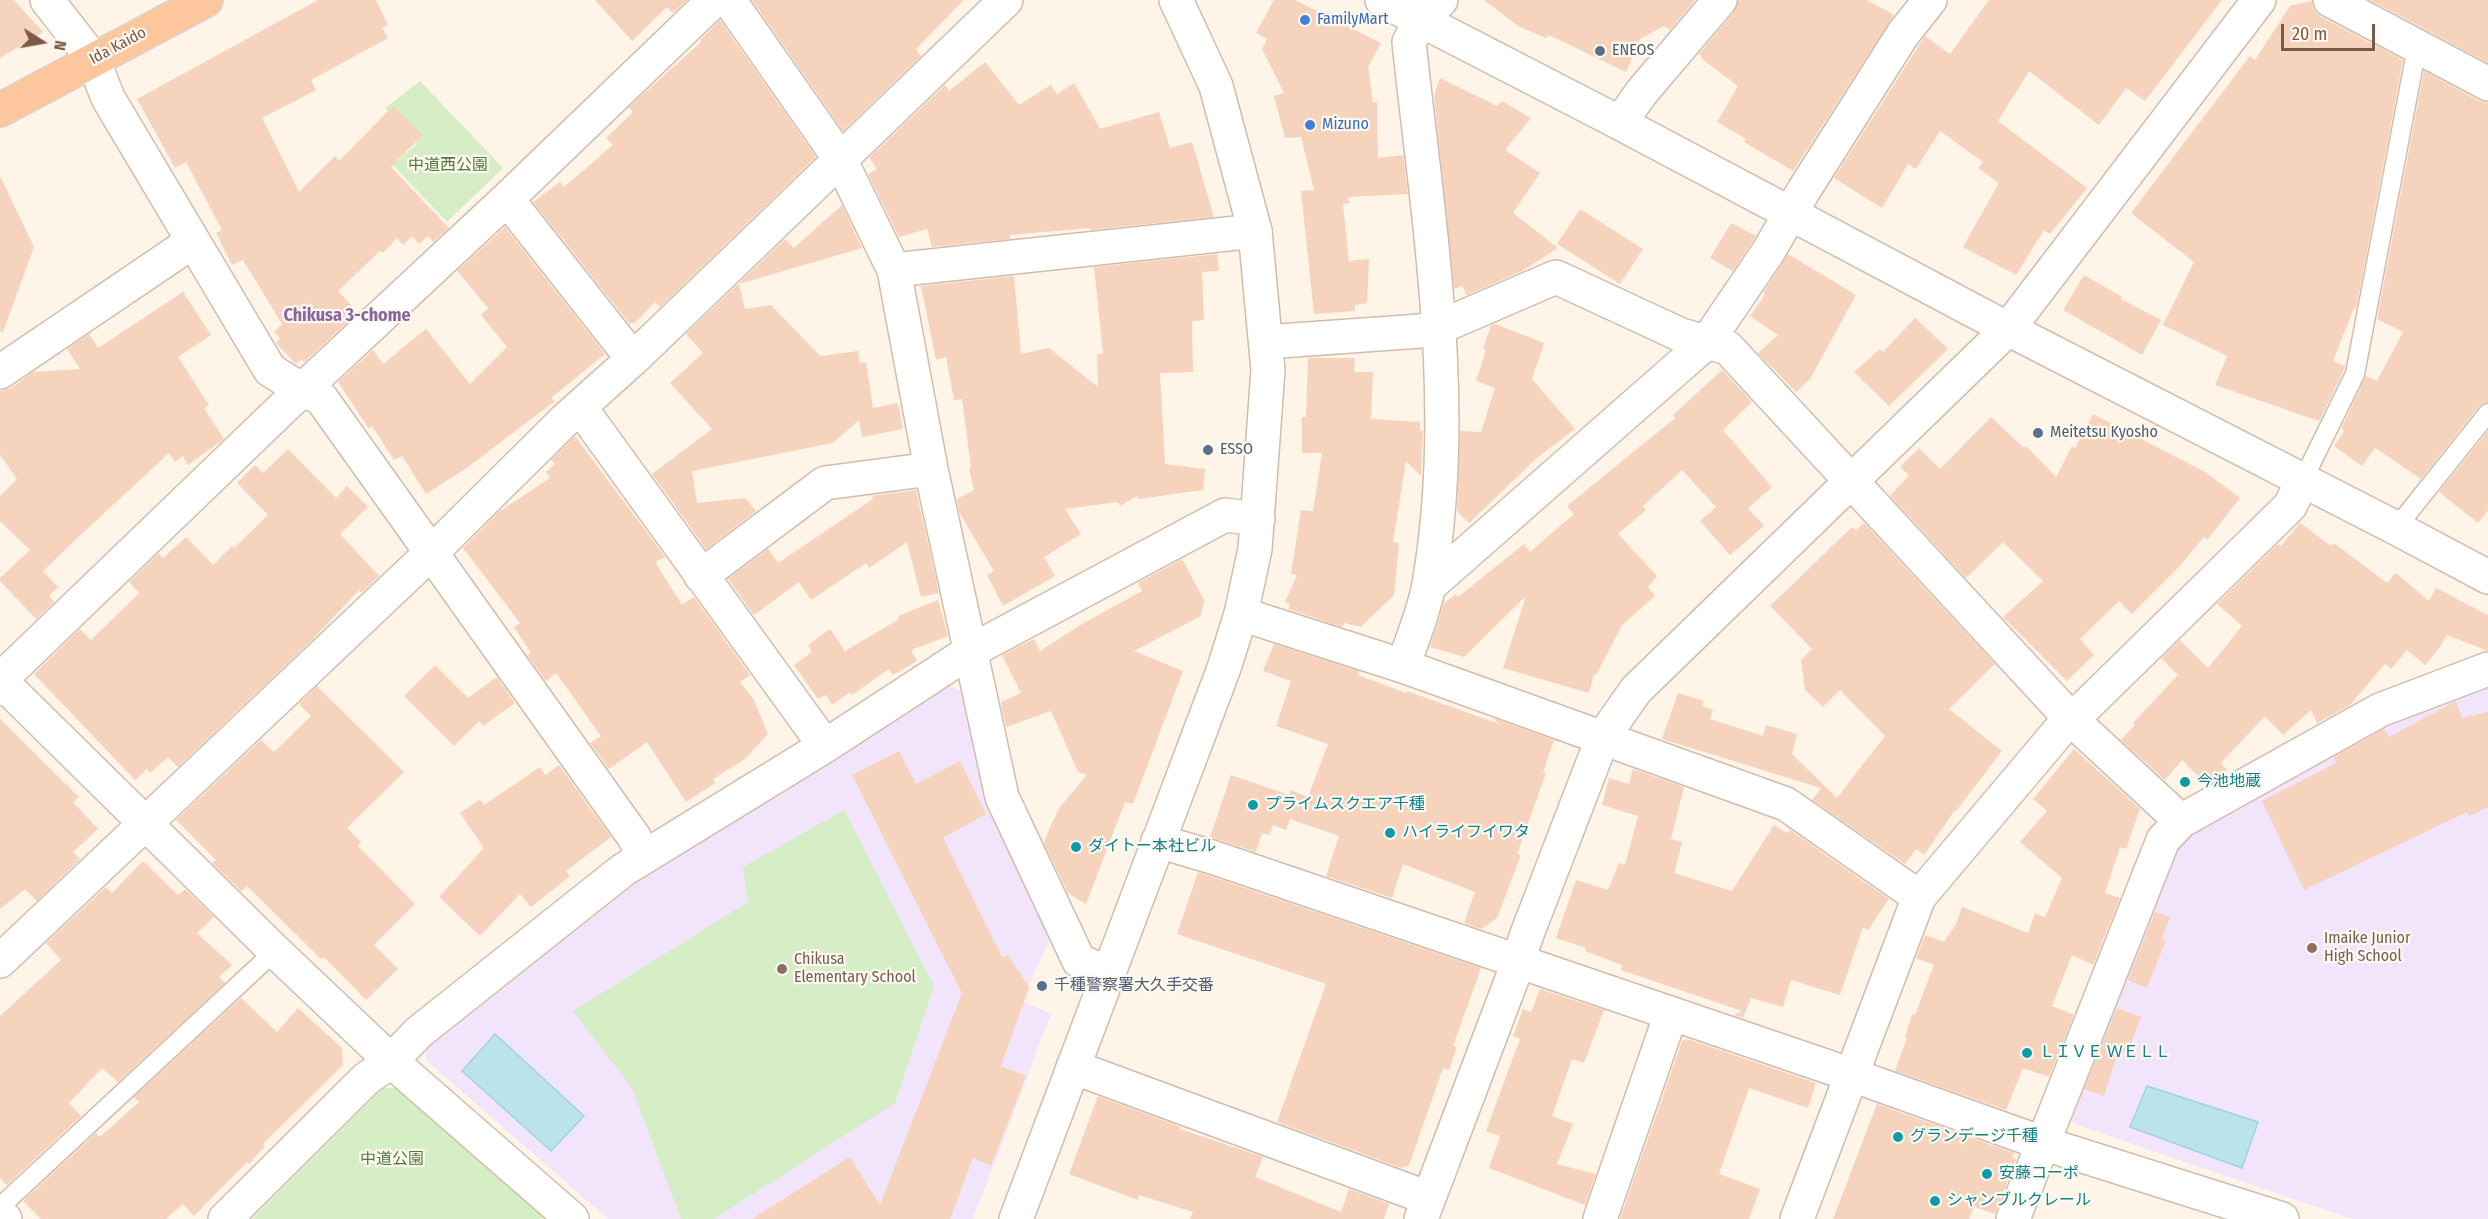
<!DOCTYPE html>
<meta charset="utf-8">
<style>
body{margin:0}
#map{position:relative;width:2488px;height:1219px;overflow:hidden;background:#fef5e8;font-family:"Fira Sans Condensed",sans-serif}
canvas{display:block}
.north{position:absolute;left:12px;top:12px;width:60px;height:60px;-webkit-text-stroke:4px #fff9f0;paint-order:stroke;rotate:101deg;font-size:16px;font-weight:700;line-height:24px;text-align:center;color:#7b5a49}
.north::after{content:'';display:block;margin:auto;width:21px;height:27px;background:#7b5a49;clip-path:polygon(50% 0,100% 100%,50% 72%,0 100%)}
.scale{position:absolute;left:2281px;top:24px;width:94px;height:27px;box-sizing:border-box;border:3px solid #7b5a49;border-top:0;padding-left:8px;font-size:18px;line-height:21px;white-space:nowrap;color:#7b5a49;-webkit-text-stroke:4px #fff9f0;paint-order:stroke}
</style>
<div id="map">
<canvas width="2488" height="1219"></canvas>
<div class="north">N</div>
<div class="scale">20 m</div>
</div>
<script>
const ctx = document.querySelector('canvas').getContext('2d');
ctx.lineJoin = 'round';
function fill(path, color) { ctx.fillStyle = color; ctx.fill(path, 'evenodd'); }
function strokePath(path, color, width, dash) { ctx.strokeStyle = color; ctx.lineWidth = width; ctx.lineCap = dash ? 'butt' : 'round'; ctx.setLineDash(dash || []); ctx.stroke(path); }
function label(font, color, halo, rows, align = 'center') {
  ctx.font = font + ' "Fira Sans Condensed","Noto Sans JP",sans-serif'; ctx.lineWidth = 4.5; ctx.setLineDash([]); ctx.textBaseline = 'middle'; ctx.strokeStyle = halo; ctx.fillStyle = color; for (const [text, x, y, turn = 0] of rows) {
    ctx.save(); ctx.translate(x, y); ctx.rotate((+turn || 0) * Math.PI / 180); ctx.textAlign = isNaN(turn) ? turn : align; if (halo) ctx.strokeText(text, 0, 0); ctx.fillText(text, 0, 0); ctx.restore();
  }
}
fill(new Path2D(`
 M 948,686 L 965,692 L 979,759 L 1049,941 L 1022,1001 L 1051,1014 L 973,1219 L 608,1219 L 426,1060 L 426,1047 L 494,996 L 630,884 Z
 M 2488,687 L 2488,1219 L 2352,1219 L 2074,1124 L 2069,1114 L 2178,842 L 2390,722 Z`), '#f2e4fb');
fill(new Path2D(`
 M 420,81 L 503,168 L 447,222 L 393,165 L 417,144 L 385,108 Z
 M 844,810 L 934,986 L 895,1103 L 714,1219 L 681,1219 L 632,1088 L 573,1011 L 748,902 L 743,867 Z
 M 383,1088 L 397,1088 L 547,1219 L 252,1219 Z`), '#d6eec5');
const water = new Path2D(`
 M 495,1034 L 584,1116 L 551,1151 L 462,1071 Z
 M 2147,1086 L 2258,1122 L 2242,1168 L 2130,1127 Z`);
fill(water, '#bae4ea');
strokePath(water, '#a0d4dd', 1.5);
fill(new Path2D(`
 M 0,0 L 14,0 L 43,32 L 0,58 Z
 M 318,0 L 376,0 L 388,25 L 382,28 L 388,38 L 311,80 L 316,90 L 262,118 L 299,192 L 335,156 L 339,161 L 393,106 L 423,135 L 391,167 L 449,228 L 433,242 L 428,236 L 419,244 L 412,236 L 403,245 L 397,238 L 383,253 L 380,251 L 338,291 L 354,308 L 348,313 L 352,318 L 304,362 L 301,359 L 296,364 L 276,343 L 280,338 L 274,332 L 282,324 L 243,260 L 232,265 L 216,233 L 222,230 L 186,162 L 175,168 L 137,99 Z
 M 595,0 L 687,0 L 673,13 L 667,7 L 632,41 Z
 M 752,0 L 964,0 L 916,49 L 921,56 L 843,131 Z
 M 1274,0 L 1295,0 L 1381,43 L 1368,67 L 1373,102 L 1377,102 L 1378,158 L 1403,155 L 1408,194 L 1348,197 L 1349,203 L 1343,204 L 1349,261 L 1369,259 L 1367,303 L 1355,305 L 1355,311 L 1314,314 L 1301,191 L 1314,190 L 1301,137 L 1285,138 L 1274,96 L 1284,93 L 1262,49 L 1267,39 L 1256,33 Z
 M 1484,0 L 1695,0 L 1670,30 L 1664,26 L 1640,39 L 1626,72 L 1549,35 L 1546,38 L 1518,26 Z
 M 1738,0 L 1867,0 L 1894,15 L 1793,171 L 1744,142 L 1746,139 L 1717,122 L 1738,86 L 1701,58 L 1702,56 L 1699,54 L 1734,12 Z
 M 1989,0 L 2222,0 L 2145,101 L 2126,88 L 2099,125 L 2029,71 L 1998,121 L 2087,188 L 2050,234 L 2044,230 L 2016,275 L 1963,247 L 1999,183 L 1978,168 L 1983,162 L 1940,131 L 1916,169 L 1908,164 L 1882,208 L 1834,178 L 1925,36 L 1950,54 Z
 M 2370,0 L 2488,0 L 2488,63 Z
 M 2311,1 L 2314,10 L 2321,17 L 2403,60 L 2356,309 L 2354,308 L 2333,361 L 2345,366 L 2344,370 L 2319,421 L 2215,385 L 2227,356 L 2163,325 L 2194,262 L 2131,213 L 2250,56 L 2255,60 L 2290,6 Z
 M 720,20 L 816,157 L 660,307 L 655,302 L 635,323 L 629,323 L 533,202 L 560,182 L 564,187 L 613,145 L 606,138 L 633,112 L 629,107 L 701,42 L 700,40 Z
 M 985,62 L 1019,105 L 1051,85 L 1057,94 L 1074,83 L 1100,129 L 1159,112 L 1170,148 L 1192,142 L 1214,217 L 1090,230 L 1090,228 L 1010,235 L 1010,239 L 932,247 L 927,229 L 899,237 L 868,174 L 877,169 L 869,158 L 945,85 L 949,91 Z
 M 2424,71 L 2479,101 L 2488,103 L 2488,402 L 2479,406 L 2421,479 L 2375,448 L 2362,466 L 2334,446 L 2345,430 L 2341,429 L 2366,376 L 2377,381 L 2403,332 L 2377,319 Z
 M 1440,78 L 1497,106 L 1502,101 L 1531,118 L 1505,150 L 1540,173 L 1513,213 L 1558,248 L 1522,271 L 1467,295 L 1462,286 L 1454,289 L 1434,96 Z
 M 0,176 L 34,247 L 3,332 L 0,331 Z
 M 842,205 L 862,248 L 739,284 L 745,309 L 771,305 L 820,356 L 858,351 L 860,363 L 866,362 L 873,408 L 898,403 L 903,429 L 862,437 L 859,420 L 833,443 L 692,471 L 697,503 L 745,498 L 756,511 L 706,549 L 652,474 L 712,429 L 670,383 L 703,353 L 686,334 L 785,239 L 794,248 Z
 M 1580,209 L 1643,249 L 1620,284 L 1557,244 Z
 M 1731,223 L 1756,236 L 1733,271 L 1710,258 Z
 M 505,227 L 605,354 L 551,398 L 555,401 L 468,467 L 426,494 L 402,456 L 394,460 L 372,426 L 369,429 L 338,382 L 373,350 L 383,364 L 426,329 L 470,384 L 507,347 L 481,315 L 488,308 L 457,271 Z
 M 1217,254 L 1219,271 L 1202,272 L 1204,320 L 1192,321 L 1193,372 L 1160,373 L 1165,464 L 1205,469 L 1203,490 L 1139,499 L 1137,496 L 1120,506 L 1118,502 L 1065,509 L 1081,534 L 1044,557 L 1055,576 L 1003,606 L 987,575 L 994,571 L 959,512 L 957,499 L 974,490 L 969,468 L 971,467 L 962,399 L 954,400 L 946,357 L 936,360 L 921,286 L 1014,276 L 1021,354 L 1049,348 L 1098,387 L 1097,354 L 1103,354 L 1094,267 Z
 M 1788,254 L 1856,295 L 1810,379 L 1796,392 L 1758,353 L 1778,335 L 1750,316 L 1765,295 L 1763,293 Z
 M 2084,275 L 2122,297 L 2121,299 L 2161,320 L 2142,355 L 2063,310 Z
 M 183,292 L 211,335 L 178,357 L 209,405 L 204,408 L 224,439 L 188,465 L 183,456 L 175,462 L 169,453 L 72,543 L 43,571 L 58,587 L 49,596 L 54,602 L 36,619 L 0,581 L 0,578 L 30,550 L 0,521 L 0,496 L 17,479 L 0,455 L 0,391 L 11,388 L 33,372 L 80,369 L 67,349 L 89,334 L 98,348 Z
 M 1915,318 L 1948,349 L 1889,406 L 1854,372 L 1880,349 L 1883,352 Z
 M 1495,324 L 1544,343 L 1532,379 L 1575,429 L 1538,457 L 1469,523 L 1457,511 L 1460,431 L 1481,432 L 1495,388 L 1476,381 L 1486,350 L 1483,349 L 1491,325 Z
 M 1308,358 L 1355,358 L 1354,372 L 1373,372 L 1371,419 L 1420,422 L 1420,431 L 1423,431 L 1421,476 L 1406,461 L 1393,542 L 1399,543 L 1394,595 L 1361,627 L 1344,623 L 1342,627 L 1288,609 L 1290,604 L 1285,602 L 1297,575 L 1291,574 L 1301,510 L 1313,511 L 1322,453 L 1302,453 L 1302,417 L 1306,417 Z
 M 1722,370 L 1752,402 L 1723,430 L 1772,487 L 1748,508 L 1764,526 L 1730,555 L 1700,521 L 1716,507 L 1682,470 L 1643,506 L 1646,510 L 1618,534 L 1657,576 L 1648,587 L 1655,596 L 1622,625 L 1596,675 L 1594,674 L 1589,693 L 1503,668 L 1526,596 L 1464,657 L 1430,647 L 1444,603 L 1456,594 L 1458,597 L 1524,544 L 1530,552 L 1574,514 L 1567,506 L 1675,418 L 1673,415 Z
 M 2093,414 L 2205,472 L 2240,498 L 2207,540 L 2204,537 L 2177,569 L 2132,614 L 2119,601 L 2080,639 L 2094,655 L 2067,681 L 2003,617 L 2043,581 L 2003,542 L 1966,578 L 1890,496 L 1909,475 L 1900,467 L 1919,448 L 1940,469 L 1991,417 L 2024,448 L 2026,446 L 2056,477 L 2072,446 L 2075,448 Z
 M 2488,431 L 2488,510 L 2478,523 L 2439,492 Z
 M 575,436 L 665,557 L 655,562 L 682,605 L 694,597 L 750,675 L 740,682 L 754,700 L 768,734 L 745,759 L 713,779 L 715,783 L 686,802 L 647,742 L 609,769 L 590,743 L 601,736 L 556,673 L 546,681 L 527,655 L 531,653 L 514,627 L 520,623 L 463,548 L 500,511 L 550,478 L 546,472 L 555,464 L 551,460 Z
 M 288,449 L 336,498 L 347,486 L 368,507 L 340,534 L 379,576 L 361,593 L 359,590 L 312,640 L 178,767 L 168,757 L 150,773 L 147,769 L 135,780 L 34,674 L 80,629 L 91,640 L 139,593 L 129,582 L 159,553 L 163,558 L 186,537 L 213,565 L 232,546 L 234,548 L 268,515 L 237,483 L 255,465 L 263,473 Z
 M 916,490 L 939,593 L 921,597 L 907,542 L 869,568 L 866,563 L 811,600 L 799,582 L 754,615 L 728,579 L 768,549 L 778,563 L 873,499 L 872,496 Z
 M 1864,523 L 1995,664 L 1949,709 L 2002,751 L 1956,811 L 1955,810 L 1924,855 L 1916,849 L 1905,864 L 1812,800 L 1821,788 L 1662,739 L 1678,693 L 1704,701 L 1702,706 L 1713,710 L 1710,719 L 1763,736 L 1766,725 L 1797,734 L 1792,754 L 1837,798 L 1870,755 L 1874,756 L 1871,754 L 1885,736 L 1840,690 L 1823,707 L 1805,690 L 1801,660 L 1812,649 L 1770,606 L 1852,527 L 1856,530 Z
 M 2300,523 L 2331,546 L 2334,543 L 2387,583 L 2396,573 L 2429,601 L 2436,588 L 2488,615 L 2488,651 L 2447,635 L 2439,648 L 2425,665 L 2407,650 L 2391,669 L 2385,664 L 2350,705 L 2317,723 L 2311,710 L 2283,735 L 2265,716 L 2221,763 L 2227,770 L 2207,785 L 2182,760 L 2165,780 L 2121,740 L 2135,725 L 2133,723 L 2178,675 L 2161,658 L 2180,640 L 2208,668 L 2242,626 L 2217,604 L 2278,544 L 2281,546 Z
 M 1182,559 L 1204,600 L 1201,616 L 1134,651 L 1183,671 L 1133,804 L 1125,802 L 1086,904 L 1068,893 L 1044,843 L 1050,827 L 1060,807 L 1087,775 L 1078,772 L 1051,711 L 1006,727 L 1001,702 L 1021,693 L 1002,655 L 1034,639 L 1040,651 L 1082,624 L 1142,591 L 1138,583 Z
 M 938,600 L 948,636 L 911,650 L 917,661 L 893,675 L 889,669 L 852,695 L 850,692 L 832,705 L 826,695 L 818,699 L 794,665 L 812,652 L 808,645 L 830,629 L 845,651 L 899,619 L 898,616 Z
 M 1274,644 L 1359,671 L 1358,675 L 1406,693 L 1407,691 L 1499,724 L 1493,718 L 1554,740 L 1543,772 L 1546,773 L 1517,854 L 1521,855 L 1497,918 L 1481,929 L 1464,923 L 1475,892 L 1403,864 L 1392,898 L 1326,876 L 1339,836 L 1290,819 L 1286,830 L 1273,825 L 1270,835 L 1262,833 L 1256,852 L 1210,837 L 1231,775 L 1289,795 L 1291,790 L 1308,797 L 1328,744 L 1276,726 L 1291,681 L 1263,671 Z
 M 435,665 L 468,698 L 497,677 L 515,703 L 483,726 L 479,721 L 454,746 L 404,696 Z
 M 317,686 L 404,772 L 347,828 L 361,842 L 358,846 L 415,904 L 374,945 L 398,969 L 366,1000 L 324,957 L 321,959 L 247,886 L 241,891 L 212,863 L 216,860 L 176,820 L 261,740 L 274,752 L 311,716 L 299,704 Z
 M 2456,701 L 2462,718 L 2488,712 L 2488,807 L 2469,816 L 2467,812 L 2304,890 L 2262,801 L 2336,763 L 2334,757 L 2384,729 L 2389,737 Z
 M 0,719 L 79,797 L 73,802 L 98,829 L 73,852 L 80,859 L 37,901 L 25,889 L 0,909 Z
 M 2074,749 L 2140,809 L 2126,849 L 2120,847 L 2105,893 L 2120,898 L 2093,965 L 2072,955 L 2052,1006 L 2074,1015 L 2049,1077 L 2023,1068 L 2006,1110 L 1895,1071 L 1907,1038 L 1905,1037 L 1912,1014 L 1915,1015 L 1934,965 L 1916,958 L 1925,935 L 1944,942 L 1956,924 L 1962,907 L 2028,933 L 2035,913 L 2045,917 L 2062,878 L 2020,842 L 2047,811 L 2033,799 Z
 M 899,751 L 916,784 L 960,761 L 986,814 L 943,838 L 1002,957 L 1008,955 L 1029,987 L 1001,1066 L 1026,1076 L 991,1166 L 973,1158 L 950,1219 L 752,1219 L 850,1157 L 880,1205 L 962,993 L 852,775 Z
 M 559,765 L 611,837 L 566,871 L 570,876 L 531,907 L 520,894 L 480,936 L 439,897 L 484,848 L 460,813 L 480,799 L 484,805 L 540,767 L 545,775 Z
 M 1633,769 L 1684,787 L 1671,839 L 1682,842 L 1674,873 L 1732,891 L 1774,825 L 1787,833 L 1790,830 L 1889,899 L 1868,930 L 1863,927 L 1840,995 L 1791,980 L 1783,1007 L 1751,998 L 1743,1018 L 1734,1015 L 1742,1011 L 1621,970 L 1622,965 L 1585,951 L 1586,948 L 1556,938 L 1576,880 L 1608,890 L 1619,863 L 1625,865 L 1638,816 L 1602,805 L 1609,778 L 1629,784 Z
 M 143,861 L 178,895 L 185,889 L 214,917 L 197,933 L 232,965 L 219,977 L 225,983 L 118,1082 L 102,1068 L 69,1103 L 81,1116 L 7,1185 L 0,1178 L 0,1016 L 61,960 L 46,943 L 106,887 L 112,893 Z
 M 1198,872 L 1481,968 L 1453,1046 L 1457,1047 L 1449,1070 L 1443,1068 L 1409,1165 L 1401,1168 L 1277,1122 L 1326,984 L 1177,934 Z
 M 2155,912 L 2170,917 L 2162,938 L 2166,940 L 2147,988 L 2128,980 Z
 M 1540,989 L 1604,1010 L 1584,1063 L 1572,1059 L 1552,1116 L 1573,1124 L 1557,1164 L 1596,1174 L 1585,1205 L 1489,1168 L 1500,1136 L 1486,1131 L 1520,1039 L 1513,1036 L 1523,1009 L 1531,1012 Z
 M 241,998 L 277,1032 L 298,1008 L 342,1048 L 343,1065 L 263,1144 L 265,1146 L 249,1164 L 247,1162 L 194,1216 L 183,1204 L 166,1219 L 41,1219 L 23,1201 L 96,1133 L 100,1137 L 139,1102 L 134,1097 Z
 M 2117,1008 L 2141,1017 L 2127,1053 L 2119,1049 L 2104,1096 L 2084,1089 Z
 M 1687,1039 L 1816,1083 L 1808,1108 L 1749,1088 L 1719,1174 L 1760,1189 L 1749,1219 L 1620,1219 L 1682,1041 Z
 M 1098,1096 L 1181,1127 L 1180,1129 L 1263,1157 L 1255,1177 L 1341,1212 L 1349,1189 L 1389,1204 L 1384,1219 L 1190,1219 L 1193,1212 L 1139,1195 L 1138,1200 L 1069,1174 Z
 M 1877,1104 L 2014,1153 L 2012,1158 L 2016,1159 L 1995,1214 L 1974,1207 L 1969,1219 L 1833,1219 Z`), '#f6d3bd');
const service = new Path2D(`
 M 2302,482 L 2355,374 L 2417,47
 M 2396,528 L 2488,413
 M 0,1207 L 275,951`);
const minor = new Path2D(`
 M 47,0 L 93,59 L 108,98 L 270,370 L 302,390 L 321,398 L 634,837 L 644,857
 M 729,0 L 840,159 L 894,270 L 931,469 L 1002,797 L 1079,961 L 1108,973
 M 2330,0 L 2488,84
 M 1620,123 L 1641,93 L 1720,0
 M 507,199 L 633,359
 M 894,270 L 1255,231
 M 1266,342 L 1420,331 L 1440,327 L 1556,277 L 1681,335 L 1728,348 L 2070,718 L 2181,821
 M 0,372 L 192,242
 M 580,407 L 825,746
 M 701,576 L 825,483 L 931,469
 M 1429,586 L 1707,342 L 1768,252 L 1804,190 L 1903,34 L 1930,0
 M 1241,614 L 1403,666 L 1786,804 L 1919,897
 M 1403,666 C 1412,640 1424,612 1429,584 C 1460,405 1428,221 1409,42 L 1420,21 L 1441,0
 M 0,680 L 287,404 L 507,199 L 714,0
 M 0,684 L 14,694 L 275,951 L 391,1061 L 572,1219
 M 1158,841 L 1212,857 L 1852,1075 L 2042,1143 L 2282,1219
 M 0,961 L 432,552 L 566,419 L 633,359 L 1006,0
 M 1073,1067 L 1428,1198
 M 0,1215 L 5,1219
 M 225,1219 L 366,1079 L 391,1061 L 419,1032 L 623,870 L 825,746 L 969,652 L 1225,515 L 1258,519
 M 1600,1219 L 1671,1014
 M 1797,1219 L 1919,897 L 2070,718 L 2085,707 L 2290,506 L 2302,482
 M 2013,1219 L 2163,840 L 2181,821 L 2380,710 L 2488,669`);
const tertiary = new Path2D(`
 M 1382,0 L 1620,123 L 2008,329 L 2396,528 L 2488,577
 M 1016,1219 L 1224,668 L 1241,614 L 1255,549 L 1268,370 L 1255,231 L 1216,86 L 1176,0
 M 1421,1219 L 1512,979 L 1527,934 L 1603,737 L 1636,690 L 2008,329 L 2259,0`);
const trunk = new Path2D(`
 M 0,110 L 206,0`);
strokePath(service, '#d2bcac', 21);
strokePath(minor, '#d2bcac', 36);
strokePath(tertiary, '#d2bcac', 36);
strokePath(trunk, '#ddd4d0', 36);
strokePath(service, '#fff', 18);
strokePath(minor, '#fff', 33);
strokePath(tertiary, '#fff', 33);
strokePath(trunk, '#fec69c', 33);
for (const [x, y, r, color] of [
 [1305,20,6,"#3f7fe0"],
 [1600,51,6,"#5c6f8a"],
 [1310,125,6,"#3f7fe0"],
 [2038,433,6,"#5c6f8a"],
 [1208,450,6,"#5c6f8a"],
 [2185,782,6,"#0f9aa8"],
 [1253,805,6,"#0f9aa8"],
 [1390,833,6,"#0f9aa8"],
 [1076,847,6,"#0f9aa8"],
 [2312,948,6,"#8d6e63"],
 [782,969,6,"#8d6e63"],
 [1042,986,6,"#5c6f8a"],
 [2027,1053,6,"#0f9aa8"],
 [1898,1137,6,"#0f9aa8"],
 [1987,1174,6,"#0f9aa8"],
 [1935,1201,6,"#0f9aa8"]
]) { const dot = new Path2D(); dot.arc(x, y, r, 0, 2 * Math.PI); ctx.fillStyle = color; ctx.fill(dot); strokePath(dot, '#fff9f0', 2); }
label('16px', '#366cbe', '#fff9f0', [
 ["FamilyMart",1317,20],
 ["Mizuno",1322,125]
], 'left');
label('16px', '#7b5a49', '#fff9f0', [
 ["Ida Kaido",118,46,-28]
]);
label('16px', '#4e5e75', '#fff9f0', [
 ["ENEOS",1612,51],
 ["Meitetsu Kyosho",2050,433],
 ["ESSO",1220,450],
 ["千種警察署大久手交番",1054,986]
], 'left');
label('16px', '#517b3d', '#fff9f0', [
 ["中道西公園",448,166],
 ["中道公園",392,1160]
]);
label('16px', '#0d838f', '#fff9f0', [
 ["今池地蔵",2197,782],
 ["プライムスクエア千種",1265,805],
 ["ハイライフイワタ",1402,833],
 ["ダイトー本社ビル",1088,847],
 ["ＬＩＶＥ ＷＥＬＬ",2039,1053],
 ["グランデージ千種",1910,1137],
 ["安藤コーポ",1999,1174],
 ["シャンブルクレール",1947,1201]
], 'left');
label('16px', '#785e54', '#fff9f0', [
 ["Imaike Junior",2324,939],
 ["High School",2324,957],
 ["Chikusa",794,960],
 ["Elementary School",794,978]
], 'left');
label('bold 18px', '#8a659e', '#fff9f0', [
 ["Chikusa 3-chome",347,316]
]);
</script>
